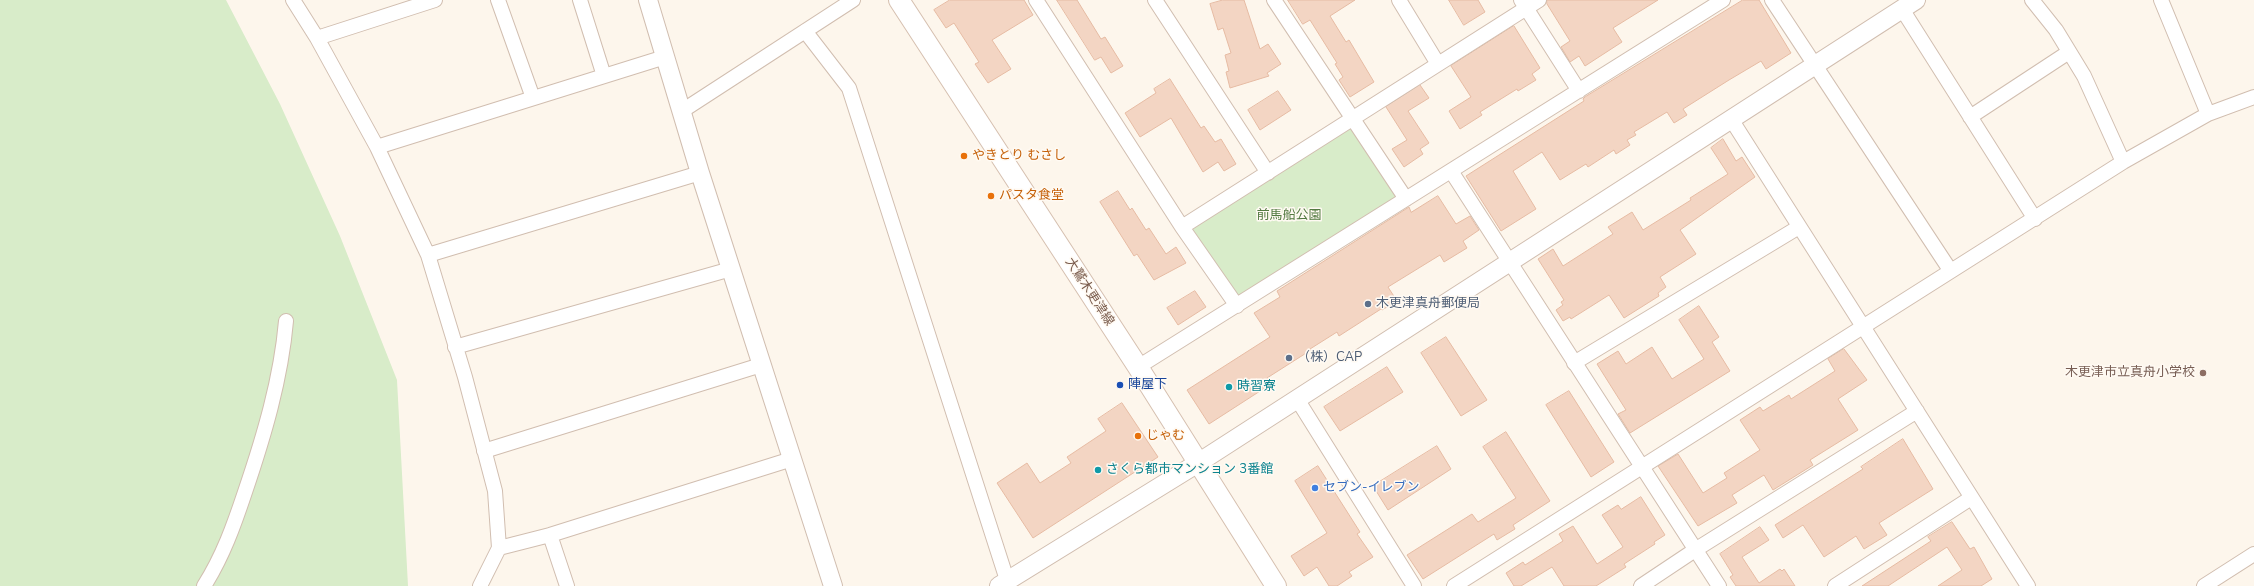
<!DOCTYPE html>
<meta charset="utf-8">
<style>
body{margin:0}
canvas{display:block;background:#fdf6ec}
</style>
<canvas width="2254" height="586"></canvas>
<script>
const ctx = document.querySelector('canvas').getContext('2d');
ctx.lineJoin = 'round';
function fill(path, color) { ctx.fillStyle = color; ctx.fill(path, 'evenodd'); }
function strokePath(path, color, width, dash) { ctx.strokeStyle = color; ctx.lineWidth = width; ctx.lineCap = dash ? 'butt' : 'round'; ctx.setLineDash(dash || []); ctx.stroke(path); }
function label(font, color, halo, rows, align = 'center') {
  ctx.font = font + ' "Nunito Sans","Noto Sans JP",sans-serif'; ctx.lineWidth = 3; ctx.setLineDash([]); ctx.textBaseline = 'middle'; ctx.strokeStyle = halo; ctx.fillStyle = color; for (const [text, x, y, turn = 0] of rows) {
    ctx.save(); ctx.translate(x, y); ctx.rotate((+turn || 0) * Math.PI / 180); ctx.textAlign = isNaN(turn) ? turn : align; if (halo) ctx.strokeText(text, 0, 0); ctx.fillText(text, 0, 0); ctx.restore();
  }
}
fill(new Path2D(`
 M 0,0 L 226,0 L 280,104 L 340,236 L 397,380 L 408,586 L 0,586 Z
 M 1350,126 L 1400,198 L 1238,300 L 1188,228 Z`), '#d8ecc9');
const building = new Path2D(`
 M 950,0 L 1024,0 L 1033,15 L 992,40 L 1011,69 L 988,83 L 975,64 L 979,62 L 954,23 L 946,28 L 934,10 Z
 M 1057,0 L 1077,0 L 1101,39 L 1105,37 L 1123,66 L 1111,73 L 1101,57 L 1095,60 Z
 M 1223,0 L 1244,0 L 1260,49 L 1268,44 L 1281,64 L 1267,73 L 1269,76 L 1230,88 L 1226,72 L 1229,71 L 1225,55 L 1231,53 L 1223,28 L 1218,30 L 1210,4 Z
 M 1288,0 L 1355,0 L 1330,16 L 1346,42 L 1349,40 L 1374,82 L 1350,97 L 1339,80 L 1343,77 L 1335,64 L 1337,63 L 1310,20 L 1303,24 Z
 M 1449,0 L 1478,0 L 1485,12 L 1464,25 Z
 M 1547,0 L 1658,0 L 1613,28 L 1622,42 L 1585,66 L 1579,56 L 1570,62 L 1561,47 L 1570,41 L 1547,4 Z
 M 1743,0 L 1759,0 L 1791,53 L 1766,69 L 1761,61 L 1729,80 L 1683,109 L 1687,115 L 1674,123 L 1667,112 L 1634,132 L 1636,135 L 1627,140 L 1630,145 L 1616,154 L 1614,150 L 1588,167 L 1586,164 L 1560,180 L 1542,152 L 1513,171 L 1536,209 L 1501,231 L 1466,176 L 1584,101 L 1583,99 L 1585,97 Z
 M 1514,26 L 1540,68 L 1532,74 L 1536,80 L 1518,91 L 1517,89 L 1480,112 L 1482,115 L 1460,129 L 1449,111 L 1471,97 L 1451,66 Z
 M 1170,79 L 1201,128 L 1204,126 L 1215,142 L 1221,139 L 1236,164 L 1224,171 L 1218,162 L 1203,172 L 1171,118 L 1140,137 L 1125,113 L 1156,93 L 1154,89 Z
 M 1420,85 L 1429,98 L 1408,111 L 1429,143 L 1420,149 L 1423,154 L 1404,167 L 1392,149 L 1407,140 L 1386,107 Z
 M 1278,91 L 1291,110 L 1260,130 L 1248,110 Z
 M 1723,139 L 1736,161 L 1742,157 L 1755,177 L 1680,230 L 1696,254 L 1660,277 L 1666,287 L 1658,293 L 1659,296 L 1624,318 L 1609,295 L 1571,319 L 1570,317 L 1563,321 L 1556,310 L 1563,305 L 1561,302 L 1564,300 L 1538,259 L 1553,249 L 1563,266 L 1613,234 L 1608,227 L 1632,212 L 1643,230 L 1691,200 L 1690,198 L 1728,174 L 1711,148 Z
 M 1118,191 L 1130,210 L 1132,208 L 1146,230 L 1149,228 L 1166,254 L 1176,247 L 1186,263 L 1154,280 L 1137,254 L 1134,256 L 1100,202 Z
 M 1438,196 L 1456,224 L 1470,216 L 1479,230 L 1463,241 L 1467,248 L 1444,262 L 1440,255 L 1388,287 L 1397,301 L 1382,310 L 1381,309 L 1339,336 L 1337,332 L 1310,349 L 1311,350 L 1267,378 L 1271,384 L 1209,424 L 1187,390 L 1270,337 L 1254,313 L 1280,297 L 1277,291 L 1409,207 L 1411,212 Z
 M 1195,291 L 1206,307 L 1178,325 L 1167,308 Z
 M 1699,306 L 1719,337 L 1712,342 L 1730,371 L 1630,433 L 1618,414 L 1626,410 L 1597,364 L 1618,351 L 1626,364 L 1652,347 L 1672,379 L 1704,359 L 1679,320 Z
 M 1446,337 L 1487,400 L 1461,416 L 1421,353 Z
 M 1844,349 L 1867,380 L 1838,399 L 1858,430 L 1810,460 L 1813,465 L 1773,490 L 1764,475 L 1732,495 L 1737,503 L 1698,526 L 1658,466 L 1678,454 L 1703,493 L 1727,478 L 1724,473 L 1760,450 L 1740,420 L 1760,407 L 1763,411 L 1789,395 L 1791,399 L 1835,371 L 1828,359 Z
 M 1387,367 L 1403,392 L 1340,431 L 1324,407 Z
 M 1569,391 L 1614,462 L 1591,477 L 1546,405 Z
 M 1122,403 L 1158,457 L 1033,538 L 997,483 L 1027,463 L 1040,483 L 1071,463 L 1067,457 L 1106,431 L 1098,419 Z
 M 1506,432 L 1550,501 L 1513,525 L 1515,529 L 1497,540 L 1494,534 L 1423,579 L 1407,555 L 1472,514 L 1478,522 L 1516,498 L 1483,447 Z
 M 1903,439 L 1933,489 L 1879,523 L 1887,535 L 1864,549 L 1856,536 L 1824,557 L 1803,525 L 1783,538 L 1775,525 L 1863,469 L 1861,467 Z
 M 1437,446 L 1451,469 L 1388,510 L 1373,486 Z
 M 1318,466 L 1360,532 L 1357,534 L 1373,557 L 1349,572 L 1352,576 L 1337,586 L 1329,586 L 1317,567 L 1304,576 L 1291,556 L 1327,533 L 1295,481 Z
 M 1641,497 L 1665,535 L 1654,542 L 1655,544 L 1624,564 L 1626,567 L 1596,586 L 1564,586 L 1552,567 L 1521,586 L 1514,586 L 1506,573 L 1523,562 L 1525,565 L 1563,541 L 1559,534 L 1573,526 L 1597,564 L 1623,547 L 1602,515 L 1618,505 L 1621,509 Z
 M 1952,522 L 1970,549 L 1974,547 L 1992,579 L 1981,586 L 1938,586 L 1962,570 L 1947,547 L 1888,586 L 1862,586 L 1931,541 L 1928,537 Z
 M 1760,527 L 1769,540 L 1742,557 L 1759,583 L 1780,569 L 1782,571 L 1784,569 L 1795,586 L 1736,586 L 1730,577 L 1733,575 L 1720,554 Z`);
fill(building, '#f3d5c3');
strokePath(building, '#e6bba3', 1);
const minor = new Path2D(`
 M 293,0 L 317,38 L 377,147 L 428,255 L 465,377 L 495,491 L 499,548 L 480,586
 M 498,0 L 533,98
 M 580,0 L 604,76
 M 1036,0 L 1182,227 L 1237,306
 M 1155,0 L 1268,173
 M 1274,0 L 1406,199
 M 1399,0 L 1438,64
 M 1521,0 L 1579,91
 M 1772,0 L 1950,270
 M 2032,0 L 2056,30 L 2084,76 L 2123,162
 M 2161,0 L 2208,114
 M 1902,9 L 2035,219
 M 805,31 L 849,88 L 1007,580
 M 317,38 L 435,0
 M 682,111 L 853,0
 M 1970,117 L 2069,52
 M 1731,119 L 2028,586
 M 377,147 L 665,57
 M 1451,171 L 1719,586
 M 1182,227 L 1539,0
 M 428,255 L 700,173
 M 455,347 L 731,269
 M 1574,363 L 1799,227
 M 1138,367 L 1723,0
 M 1297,399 L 1414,586
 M 484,451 L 761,365
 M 550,535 L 567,586
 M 499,548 L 550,535 L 792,459
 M 204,586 C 223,556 234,525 245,492 C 264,436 281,379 286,321
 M 1454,586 L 2123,162 L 2208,114 L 2254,97
 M 1641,586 L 1695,550 L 1917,411
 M 1835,586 L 1971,498
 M 2204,586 L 2254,554`);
const tertiary = new Path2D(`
 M 648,0 L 700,173 L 833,586
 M 999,586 L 1198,463 L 1916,0`);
const secondary = new Path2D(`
 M 899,0 L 1138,367 L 1276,586`);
strokePath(minor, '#d1beb0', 16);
strokePath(tertiary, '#d1beb0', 20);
strokePath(secondary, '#d6c0b0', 22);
strokePath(minor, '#fff', 14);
strokePath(tertiary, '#fff', 18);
strokePath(secondary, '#fff', 20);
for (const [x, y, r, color] of [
 [964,156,4,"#e8710a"],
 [991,196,4,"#e8710a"],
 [1368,304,4,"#5c6f8a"],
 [1289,358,4,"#5c6f8a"],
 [2203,373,4,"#8d6e63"],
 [1120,385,4,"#1a4fb4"],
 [1229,387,4,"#0f9aa8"],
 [1138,436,4,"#e8710a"],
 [1098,470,4,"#0f9aa8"],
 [1315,488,4,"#3f7fe0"]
]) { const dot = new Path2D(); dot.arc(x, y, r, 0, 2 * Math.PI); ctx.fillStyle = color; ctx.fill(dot); strokePath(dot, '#fffaf3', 1.5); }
label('13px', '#c56008', '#fffaf3', [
 ["やきとり むさし",972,156],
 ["パスタ食堂",999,196],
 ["じゃむ",1146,436]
], 'left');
label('13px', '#537a41', '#fffaf3', [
 ["前馬船公園",1289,216]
]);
label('13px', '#7a5c4d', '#fffaf3', [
 ["大鷲木更津線",1089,292,57]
]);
label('13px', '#4e5e75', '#fffaf3', [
 ["木更津真舟郵便局",1376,304],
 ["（株）CAP",1297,358]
], 'left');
label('13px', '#785e54', '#fffaf3', [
 ["木更津市立真舟小学校",2195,373]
], 'right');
label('13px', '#164399', '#fffaf3', [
 ["陣屋下",1128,385]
], 'left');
label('13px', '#0d838f', '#fffaf3', [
 ["時習寮",1237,387],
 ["さくら都市マンション 3番館",1106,470]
], 'left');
label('13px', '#366cbe', '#fffaf3', [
 ["セブン-イレブン",1323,488]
], 'left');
</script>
